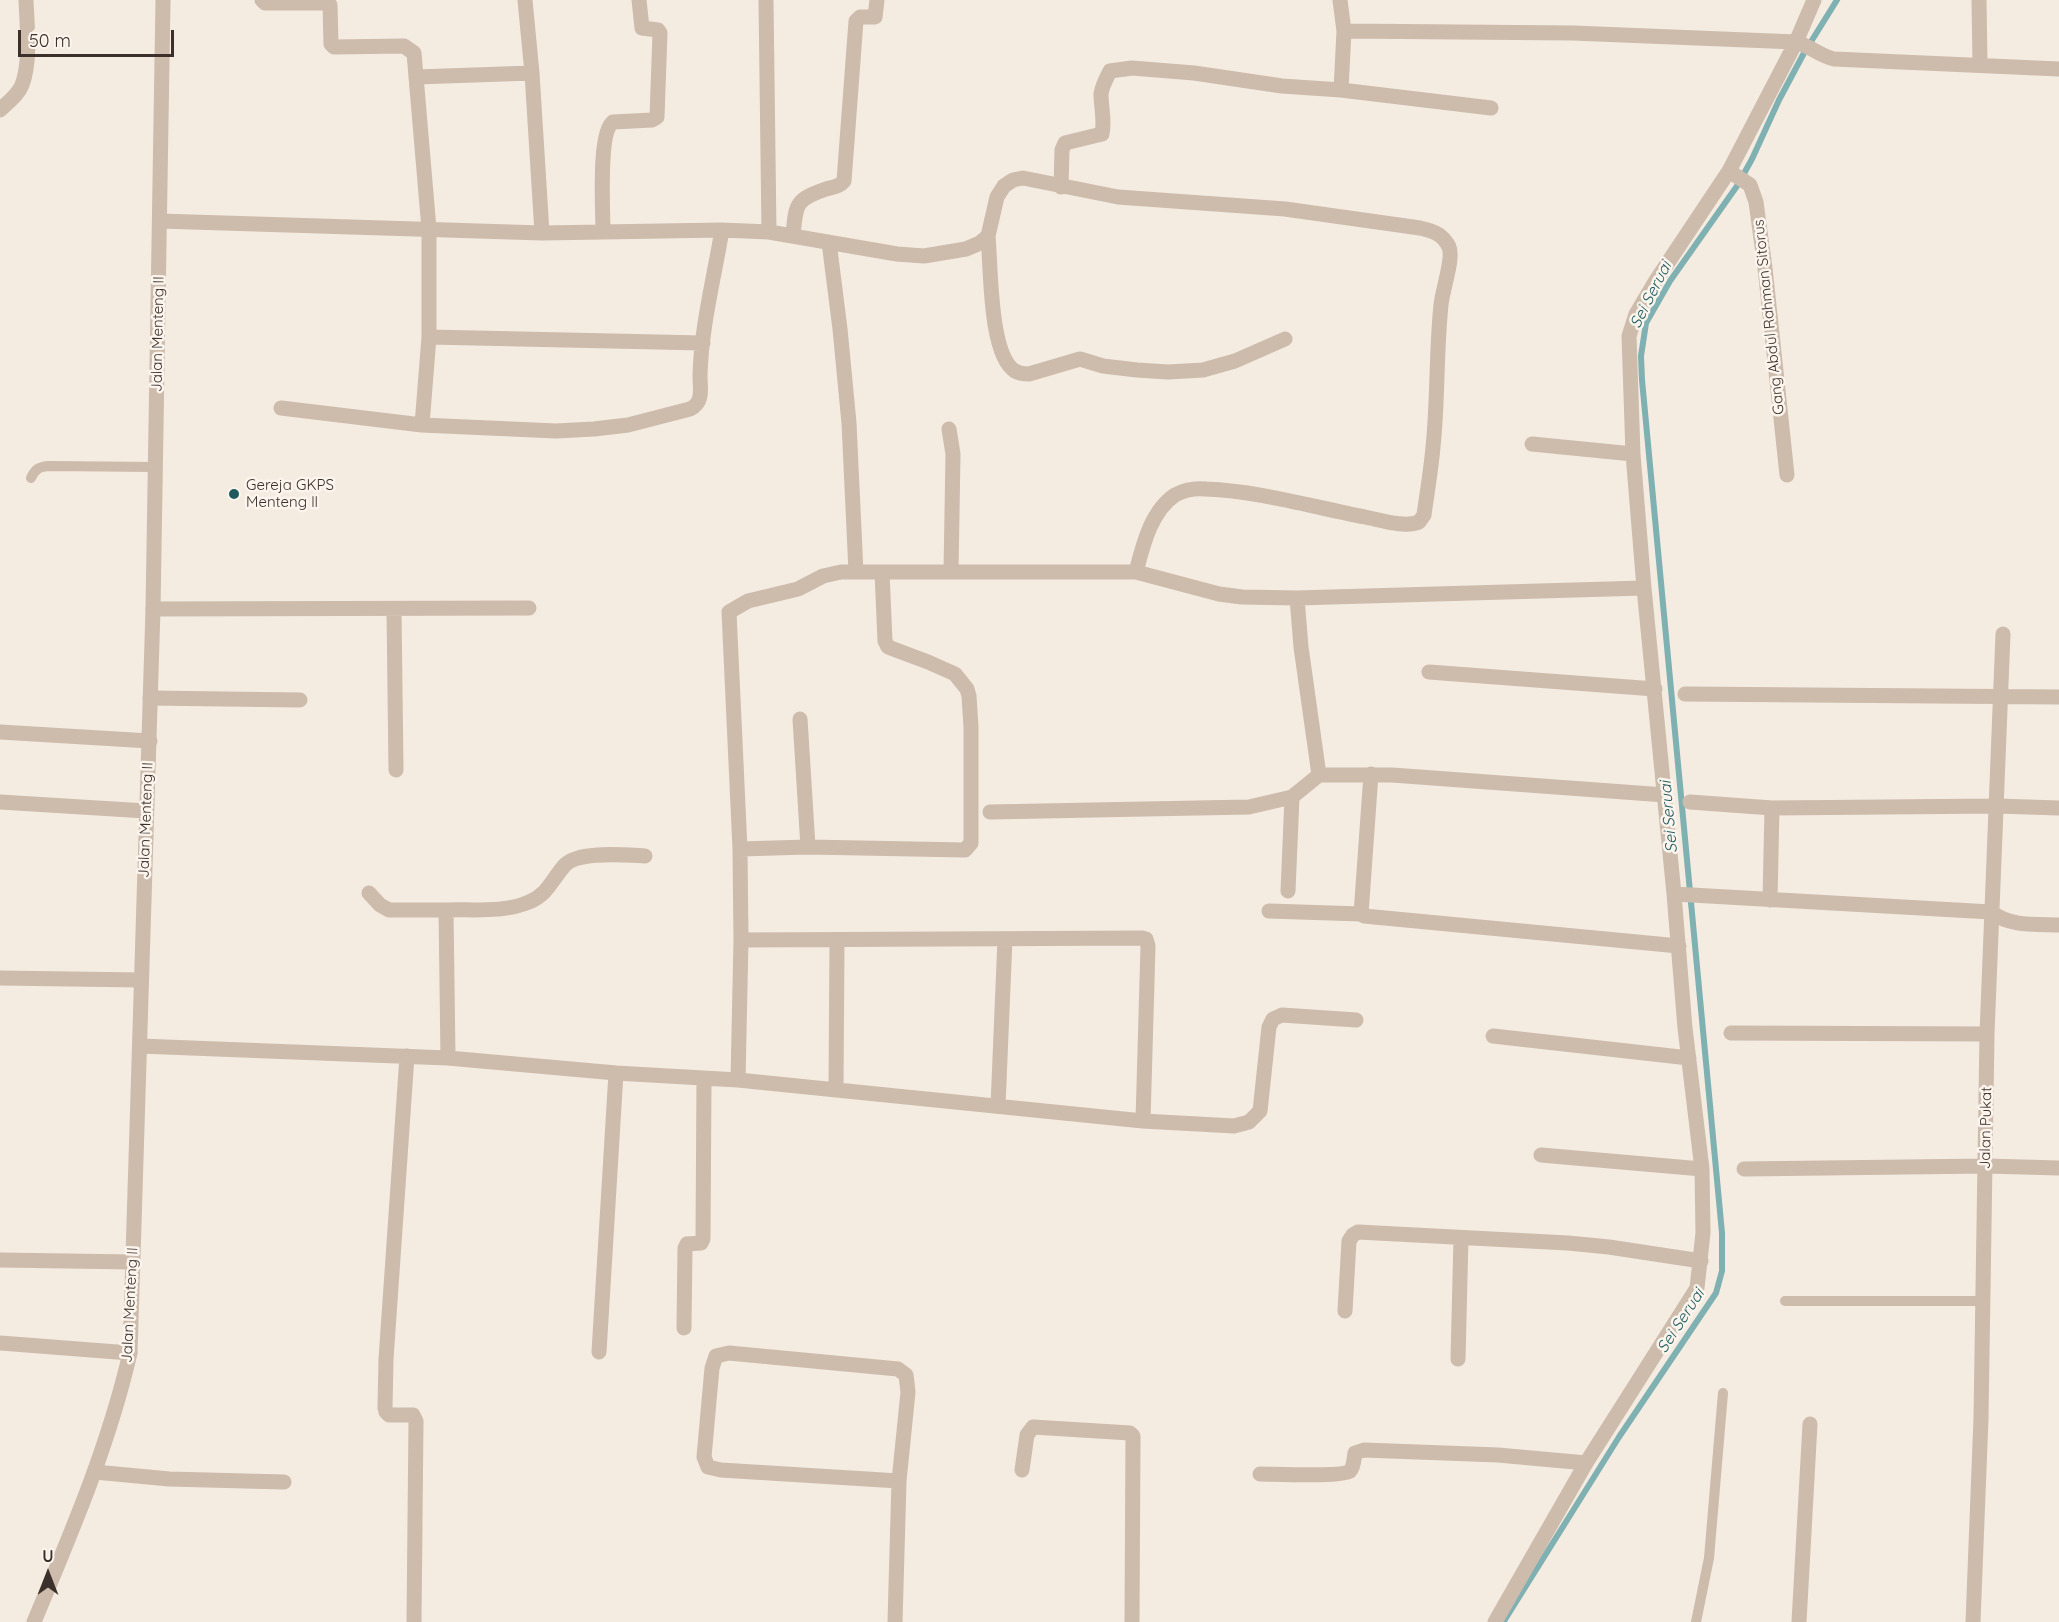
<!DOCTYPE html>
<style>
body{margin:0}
#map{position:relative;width:2059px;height:1622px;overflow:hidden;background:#f4ebe1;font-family:Quicksand,sans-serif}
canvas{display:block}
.north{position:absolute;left:18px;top:1544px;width:60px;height:60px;-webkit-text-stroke:4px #fbf5ee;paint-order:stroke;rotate:0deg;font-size:16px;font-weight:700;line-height:24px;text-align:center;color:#3b302b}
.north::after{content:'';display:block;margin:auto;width:21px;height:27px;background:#3b302b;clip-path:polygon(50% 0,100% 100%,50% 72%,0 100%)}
.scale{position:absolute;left:18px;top:30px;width:156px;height:27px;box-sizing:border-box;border:3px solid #3b302b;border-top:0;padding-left:8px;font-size:18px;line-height:21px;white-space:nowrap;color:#3b302b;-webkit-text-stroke:4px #fbf5ee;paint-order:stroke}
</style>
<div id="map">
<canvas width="2059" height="1622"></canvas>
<div class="north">U</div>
<div class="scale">50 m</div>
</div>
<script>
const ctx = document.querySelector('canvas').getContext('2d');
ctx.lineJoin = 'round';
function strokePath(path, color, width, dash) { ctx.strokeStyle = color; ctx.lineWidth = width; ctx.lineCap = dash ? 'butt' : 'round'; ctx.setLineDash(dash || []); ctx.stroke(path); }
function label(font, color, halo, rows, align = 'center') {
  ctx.font = font + ' Quicksand,sans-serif'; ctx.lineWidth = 5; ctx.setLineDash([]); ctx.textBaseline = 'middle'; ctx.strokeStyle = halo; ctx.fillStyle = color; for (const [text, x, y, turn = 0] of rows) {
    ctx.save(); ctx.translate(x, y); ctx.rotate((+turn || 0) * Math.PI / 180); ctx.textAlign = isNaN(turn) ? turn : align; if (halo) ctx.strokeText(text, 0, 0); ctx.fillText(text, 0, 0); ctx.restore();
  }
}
strokePath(new Path2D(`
 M 1504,1621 L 1619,1437 L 1716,1293 L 1722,1271 L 1722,1233 L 1642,380 L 1641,356 L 1646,323 L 1670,281 L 1737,186 L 1752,159 L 1779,100 L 1804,53 L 1837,0`), '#7fb0b2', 6);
strokePath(new Path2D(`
 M 31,478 C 35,469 39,467 48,466 L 155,467
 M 1785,1301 L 1983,1301
 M 1696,1622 L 1709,1558 L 1723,1393`), '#cdbbac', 10);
strokePath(new Path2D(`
 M 262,0 L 265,3 L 328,3 L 330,5 L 331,44 L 334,47 L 404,46 L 414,53 L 429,229 L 429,337 L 422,425
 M 525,0 L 532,73 L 542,233
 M 766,0 L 769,232
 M 1340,0 L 1344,31 L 1573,33 L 1796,42 C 1810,46 1820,56 1834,59 L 2059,69
 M 1979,0 L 1980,64
 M 416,77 L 532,73
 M 1341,90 L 1344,31
 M 0,110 C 8,102 18,95 22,85 C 31,62 27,25 26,0
 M 1729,171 L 1750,185 L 1756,202 L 1765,268 L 1787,475
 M 1061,187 L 1062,150 L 1065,143 L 1102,134 C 1105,120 1101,108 1101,94 C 1102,86 1106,79 1110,71 L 1132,68 L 1194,73 L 1282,86 L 1341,90 L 1491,108
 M 160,221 L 542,233 L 722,230 L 769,232 L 897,254 L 924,256 L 966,249 L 980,243 L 988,236 L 997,197 L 1004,186 L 1013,180 L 1023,178 L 1118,197 L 1285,209 L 1420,228 C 1433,231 1443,234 1449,247 C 1454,258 1442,291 1441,305 C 1436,352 1438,400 1433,447 C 1431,470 1427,493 1424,515 L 1419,522 C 1404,528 1381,520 1365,517 C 1313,507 1259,491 1206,489 C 1196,488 1184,490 1175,495 C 1151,511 1143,545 1136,572
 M 603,232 C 603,211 598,132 613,122 L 652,120 L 657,117 L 660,33 L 658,30 L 642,28 L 639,0
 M 793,236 C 796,205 794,200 826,189 C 833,187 839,187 844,181 L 856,21 L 860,17 L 875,17 L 877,0
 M 988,236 C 991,266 989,355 1015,371 C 1020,374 1024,374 1029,374 L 1080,359 L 1103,366 L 1137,370 L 1168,372 L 1203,370 L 1235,361 L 1285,339
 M 829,242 L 840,329 L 849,423 L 856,572
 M 429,337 L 703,343
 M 281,408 L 422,425 L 556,431 L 594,429 L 628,425 L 690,409 C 704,402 700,389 700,376 C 701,328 714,278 722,230
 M 949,429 L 953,454 L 951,572
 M 1532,444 L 1633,454
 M 153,609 L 529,608
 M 394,610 L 396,770
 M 1429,672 L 1655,689
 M 1685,694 L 2059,697
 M 150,698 L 300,700
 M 800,719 L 808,847
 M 0,732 L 150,741
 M 1319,775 L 1392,775 L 1665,795
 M 0,802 L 146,811
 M 1690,802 L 1772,808 L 1997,806 L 2059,808
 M 990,812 L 1249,807 L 1292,797 L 1319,775 L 1301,647 L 1297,598 L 1644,588
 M 740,849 L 808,847 L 965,850 L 971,843 L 971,727 L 969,696 L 967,689 L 955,674 L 928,662 L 888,647 L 885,641 L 882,572
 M 1288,891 L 1292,797
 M 369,893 L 380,905 L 389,910 L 446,910
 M 1674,894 L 1991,912 C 2011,927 2035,924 2059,925
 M 1770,900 L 1772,808
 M 1269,911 L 1361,914 L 1364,916 L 1679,946
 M 1361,914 L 1371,774
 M 741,940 L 1143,938 L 1146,939 L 1148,946 L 1143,1121
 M 0,978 L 141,980
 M 1731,1033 L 1987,1034
 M 1493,1036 L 1689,1058
 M 140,1046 L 448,1058 L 616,1073 L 738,1080 L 1143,1121 L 1234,1126 L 1249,1122 L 1260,1111 L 1269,1027 L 1273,1019 L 1282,1015 L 1356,1020
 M 407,1056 L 386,1359 L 385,1408 L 386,1412 L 389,1415 L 413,1415 L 416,1421 L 414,1622
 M 448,1058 L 446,910 C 473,909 504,913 529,902 C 547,895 552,880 564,866 C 577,850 626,855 645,856
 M 738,1080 L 741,940 L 740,849 L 729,612 L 748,601 L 798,589 L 823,576 L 841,572 L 1136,572 L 1219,594 L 1242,597 L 1297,598
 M 836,1090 L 837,940
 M 998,1106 L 1005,939
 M 1541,1155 L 1702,1169
 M 1744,1169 L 1986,1166 L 2059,1168
 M 0,1260 L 133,1262
 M 1345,1311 L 1349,1241 L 1353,1235 L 1358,1232 L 1568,1243 L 1609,1247 L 1701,1261
 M 684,1328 L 685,1248 L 687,1244 L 701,1243 L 703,1239 L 704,1079
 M 0,1343 L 130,1353
 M 599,1352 L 616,1073
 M 1458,1359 L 1461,1238
 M 1022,1470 L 1027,1435 L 1033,1427 L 1130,1433 L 1133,1436 L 1132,1622
 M 95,1472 L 169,1479 L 284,1482
 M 1260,1474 C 1274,1474 1343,1477 1350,1471 C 1354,1467 1354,1458 1355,1453 L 1364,1450 L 1498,1455 L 1586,1463
 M 895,1622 L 899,1481 L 908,1392 L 906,1375 L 898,1369 L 729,1353 L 716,1356 L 712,1368 L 704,1457 L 708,1467 L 721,1470 L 899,1481
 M 1495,1622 L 1586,1463 L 1697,1288 L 1703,1233 L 1702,1169 L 1685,1028 L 1674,894 L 1644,588 L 1633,454 L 1629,336 L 1636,314 L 1655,282 L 1729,171 L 1796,42 L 1814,0
 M 1799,1622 L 1810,1424
 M 1973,1622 L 1981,1418 L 1987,1034 L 2003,634`), '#cdbbac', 15);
strokePath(new Path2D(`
 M 34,1622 C 71,1533 108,1448 130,1353 L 153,609 L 163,0`), '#cdbbac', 15);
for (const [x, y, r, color] of [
 [234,494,6,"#1f5a5e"]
]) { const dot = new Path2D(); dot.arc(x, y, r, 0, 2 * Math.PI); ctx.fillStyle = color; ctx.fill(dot); strokePath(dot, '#fbf5ee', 2); }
label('15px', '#3b302b', '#fbf5ee', [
 ["Gang Abdul Rahman Sitorus",1769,317,-96],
 ["Jalan Menteng II",158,334,-89],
 ["Jalan Menteng II",146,820,-88],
 ["Jalan Pukat",1986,1128,-89],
 ["Jalan Menteng II",130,1305,-87]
]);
label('15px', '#3b302b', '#fbf5ee', [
 ["Gereja GKPS",246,485],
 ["Menteng ll",246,502]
], 'left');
label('italic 16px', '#1f5a5e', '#fbf5ee', [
 ["Sei Seruai",1651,295,-63],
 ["Sei Seruai",1669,817,-95],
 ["Sei Seruai",1681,1321,-57]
]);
</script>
